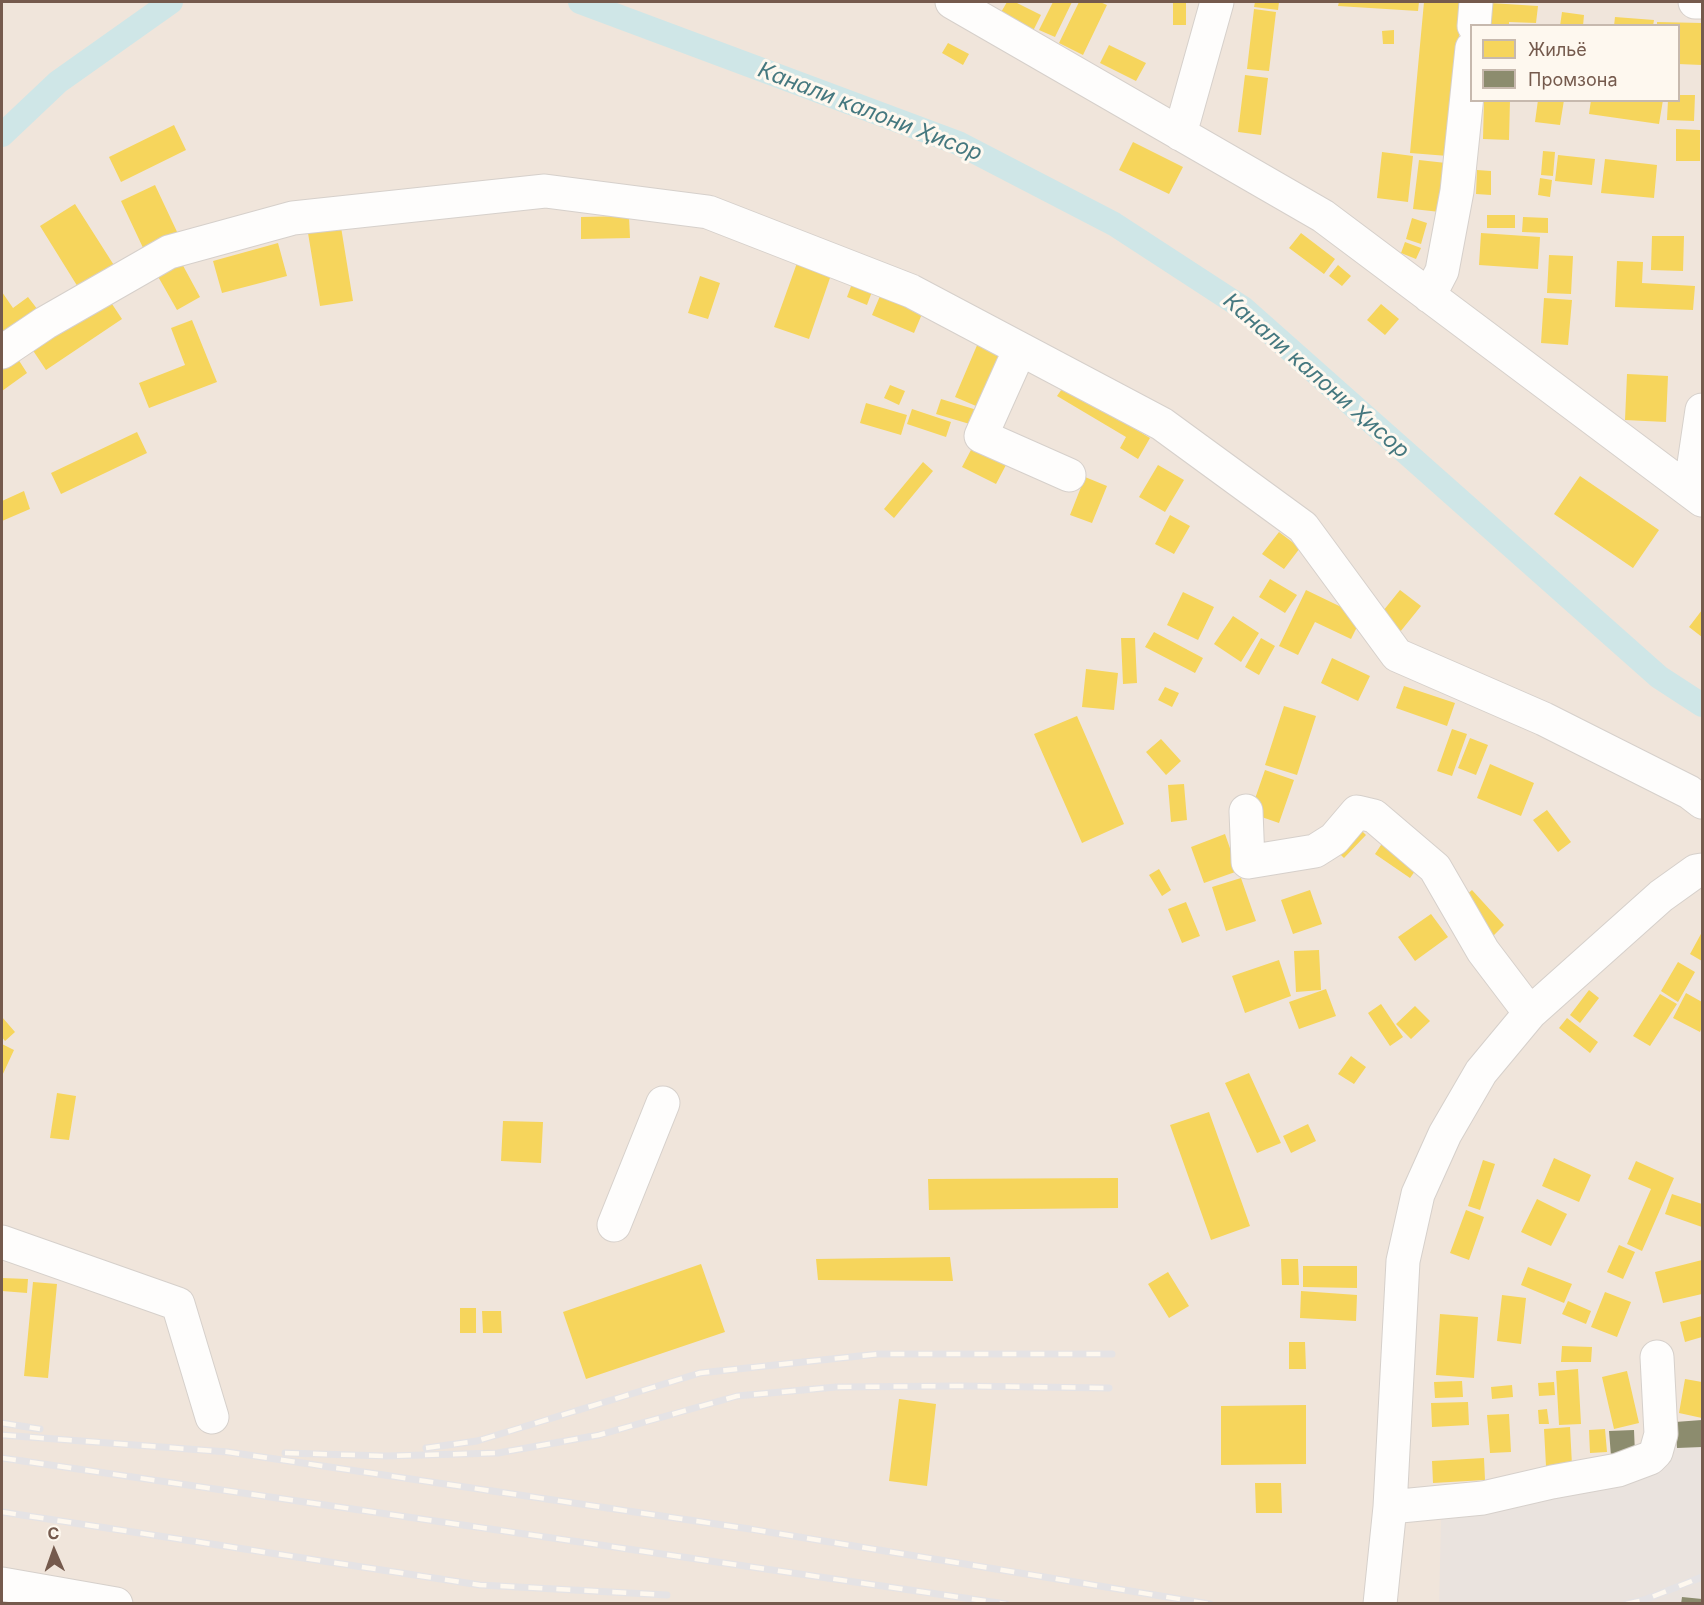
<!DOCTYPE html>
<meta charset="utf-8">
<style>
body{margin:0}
#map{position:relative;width:1704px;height:1605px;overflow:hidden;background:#f7f3ed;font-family:Inter,sans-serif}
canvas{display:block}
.frame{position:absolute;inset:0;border:3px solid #755a4d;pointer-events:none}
.legend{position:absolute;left:1470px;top:24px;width:210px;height:78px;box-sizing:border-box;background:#fef8ef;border:2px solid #c7b9ae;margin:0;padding:8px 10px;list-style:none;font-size:18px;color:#755a4d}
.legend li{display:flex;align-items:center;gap:12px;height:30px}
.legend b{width:30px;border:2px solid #c7b9ae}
.north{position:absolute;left:24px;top:1521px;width:60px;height:60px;-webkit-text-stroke:4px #fef8ef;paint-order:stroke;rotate:358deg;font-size:16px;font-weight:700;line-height:24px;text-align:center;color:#755a4d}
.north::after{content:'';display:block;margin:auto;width:21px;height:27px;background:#755a4d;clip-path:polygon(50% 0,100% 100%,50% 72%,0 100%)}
</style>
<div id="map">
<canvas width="1704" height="1605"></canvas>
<div class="frame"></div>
<ul class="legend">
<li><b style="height:16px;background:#f6d55c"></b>Жильё</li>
<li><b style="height:16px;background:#8c8c6e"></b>Промзона</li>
</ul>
<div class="north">С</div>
</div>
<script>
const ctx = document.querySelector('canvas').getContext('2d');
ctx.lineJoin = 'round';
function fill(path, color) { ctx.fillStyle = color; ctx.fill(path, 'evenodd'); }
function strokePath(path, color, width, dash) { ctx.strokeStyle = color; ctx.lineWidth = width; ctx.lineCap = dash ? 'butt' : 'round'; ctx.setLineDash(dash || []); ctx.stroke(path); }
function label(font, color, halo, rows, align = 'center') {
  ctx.font = font + ' Inter,sans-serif'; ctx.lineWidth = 6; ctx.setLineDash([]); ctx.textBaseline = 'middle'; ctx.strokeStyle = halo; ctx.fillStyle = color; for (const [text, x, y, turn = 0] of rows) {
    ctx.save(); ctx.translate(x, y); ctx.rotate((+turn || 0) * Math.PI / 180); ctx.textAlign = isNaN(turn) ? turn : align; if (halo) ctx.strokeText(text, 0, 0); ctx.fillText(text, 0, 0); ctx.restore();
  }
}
fill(new Path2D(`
 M 2,2 L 1702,2 L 1702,1603 L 2,1603 ZM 1472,26 L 1678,26 L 1678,100 L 1472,100 Z`), '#f0e5db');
fill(new Path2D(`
 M 1702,1437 L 1702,1603 L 1439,1604 L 1441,1520 L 1469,1489 Z`), '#eae3de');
fill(new Path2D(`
 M 1007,2 L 1015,2 L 1041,15 L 1033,31 L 1000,14 Z
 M 1053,2 L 1072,2 L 1055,37 L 1039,30 Z
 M 1079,2 L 1100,2 L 1107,5 L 1083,55 L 1059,43 Z
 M 1173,2 L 1186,2 L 1186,25 L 1173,25 Z
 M 1255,2 L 1279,2 L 1278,10 L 1254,7 Z
 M 1339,2 L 1419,2 L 1418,11 L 1338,6 Z
 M 1424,2 L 1462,2 L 1448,156 L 1410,153 Z
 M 1490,3 L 1538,6 L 1536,23 L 1509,22 L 1509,26 L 1489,26 Z
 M 1254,9 L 1276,12 L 1269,71 L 1247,69 Z
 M 1562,12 L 1584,15 L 1583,26 L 1560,26 Z
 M 1615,17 L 1654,20 L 1653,26 L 1614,26 Z
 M 1657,22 L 1702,23 L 1702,65 L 1678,64 L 1678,26 L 1657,26 Z
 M 1394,30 L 1394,44 L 1383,44 L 1382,31 Z
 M 948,43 L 969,54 L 963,65 L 942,53 Z
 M 1109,45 L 1146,63 L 1136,81 L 1100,63 Z
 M 1245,75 L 1268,78 L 1261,135 L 1238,132 Z
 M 1678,95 L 1695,95 L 1694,121 L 1667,120 L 1668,100 L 1678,100 Z
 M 1484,100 L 1510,100 L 1509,140 L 1483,139 Z
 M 1538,100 L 1564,100 L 1560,125 L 1535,122 Z
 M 1591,100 L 1663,100 L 1659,124 L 1589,114 Z
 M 174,125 L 186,150 L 121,182 L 109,157 Z
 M 1676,129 L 1700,130 L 1700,161 L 1676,161 Z
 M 1133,142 L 1183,167 L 1169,194 L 1119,170 Z
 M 1543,151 L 1555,152 L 1553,176 L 1541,175 Z
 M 1382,152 L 1413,156 L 1408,202 L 1377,198 Z
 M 1558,155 L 1595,159 L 1592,185 L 1555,181 Z
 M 1605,159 L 1657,165 L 1654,198 L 1601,193 Z
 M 1419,160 L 1446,163 L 1440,212 L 1413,209 Z
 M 1477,170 L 1491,171 L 1491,195 L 1476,194 Z
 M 1540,178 L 1552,180 L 1550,197 L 1538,195 Z
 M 155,185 L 179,236 L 145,252 L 121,201 Z
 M 75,204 L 117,270 L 81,292 L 40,226 Z
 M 1487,215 L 1515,215 L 1515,228 L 1487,228 Z
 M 629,216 L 630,238 L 581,239 L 581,217 Z
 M 1523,217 L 1548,218 L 1548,233 L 1522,232 Z
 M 1412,218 L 1427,223 L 1421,244 L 1406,239 Z
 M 341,227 L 353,301 L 320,306 L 308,233 Z
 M 1301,233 L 1335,259 L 1324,274 L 1289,248 Z
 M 1481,233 L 1540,237 L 1538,269 L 1479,265 Z
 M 1652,236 L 1684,236 L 1683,271 L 1651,270 Z
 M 1405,242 L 1421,248 L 1416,259 L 1401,253 Z
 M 278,243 L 287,276 L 222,293 L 213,261 Z
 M 1549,255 L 1573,256 L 1571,294 L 1547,293 Z
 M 180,260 L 200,297 L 177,310 L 156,273 Z
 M 1617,261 L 1643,262 L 1642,283 L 1695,286 L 1693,310 L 1615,307 Z
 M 797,263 L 831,275 L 809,339 L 774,327 Z
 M 1338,265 L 1351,276 L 1342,286 L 1329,276 Z
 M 700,276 L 720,283 L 708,319 L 688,313 Z
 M 853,281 L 873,289 L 867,305 L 847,297 Z
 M 2,292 L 13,308 L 28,297 L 41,314 L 2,335 Z
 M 106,295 L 122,319 L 46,370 L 30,346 Z
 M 880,296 L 922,314 L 914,333 L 872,315 Z
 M 1544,298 L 1572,300 L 1568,345 L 1541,343 Z
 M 1381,304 L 1399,319 L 1385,335 L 1367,320 Z
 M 192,320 L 217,382 L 149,408 L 139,383 L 185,365 L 171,328 Z
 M 978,343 L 1007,354 L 983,409 L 955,397 Z
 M 18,359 L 27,373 L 2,391 L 2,370 Z
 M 1627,374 L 1668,376 L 1666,422 L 1625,420 Z
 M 890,385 L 905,391 L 899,405 L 884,398 Z
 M 1064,386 L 1150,438 L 1138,459 L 1120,448 L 1126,437 L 1057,396 Z
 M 941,399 L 977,410 L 973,425 L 936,414 Z
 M 866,403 L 907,415 L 901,435 L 860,423 Z
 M 912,409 L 951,422 L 946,437 L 907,424 Z
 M 137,432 L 147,453 L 61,494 L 51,473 Z
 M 972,448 L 1006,465 L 996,484 L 962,467 Z
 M 923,462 L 933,471 L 894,518 L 884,509 Z
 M 1158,465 L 1184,480 L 1165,512 L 1139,497 Z
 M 1580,476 L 1659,530 L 1633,568 L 1554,514 Z
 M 1085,477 L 1107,486 L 1092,523 L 1070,515 Z
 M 24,491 L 30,509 L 2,521 L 2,501 Z
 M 1170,515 L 1190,526 L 1174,554 L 1155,544 Z
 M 1279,532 L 1300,548 L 1284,569 L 1262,554 Z
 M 1270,579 L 1297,595 L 1285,613 L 1259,597 Z
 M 1306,590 L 1362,617 L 1351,639 L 1315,622 L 1298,655 L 1279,646 Z
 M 1400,590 L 1421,606 L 1400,632 L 1379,616 Z
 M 1183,592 L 1214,607 L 1198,640 L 1167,625 Z
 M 1702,610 L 1702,637 L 1689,627 Z
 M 1233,616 L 1259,633 L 1241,662 L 1214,644 Z
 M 1154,632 L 1203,658 L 1195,673 L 1145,647 Z
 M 1121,638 L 1135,638 L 1137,683 L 1123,684 Z
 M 1261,638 L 1275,646 L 1259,675 L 1245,667 Z
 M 1332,658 L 1370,676 L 1358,701 L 1321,683 Z
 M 1086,669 L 1118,673 L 1114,710 L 1082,707 Z
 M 1404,686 L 1455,703 L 1447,726 L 1396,708 Z
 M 1165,687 L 1179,693 L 1172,707 L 1158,700 Z
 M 1284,706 L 1316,716 L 1297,775 L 1265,765 Z
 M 1077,716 L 1124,824 L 1082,843 L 1034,734 Z
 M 1452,729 L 1467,734 L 1452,776 L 1437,771 Z
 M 1470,738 L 1488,745 L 1476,775 L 1458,768 Z
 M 1161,739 L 1181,761 L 1166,775 L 1146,752 Z
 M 1490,764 L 1534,783 L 1521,816 L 1477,798 Z
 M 1265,770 L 1294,780 L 1279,823 L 1250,813 Z
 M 1184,784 L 1187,820 L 1171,822 L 1168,785 Z
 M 1547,810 L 1571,842 L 1558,852 L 1533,820 Z
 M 1355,824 L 1366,835 L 1344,858 L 1333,847 Z
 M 1225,834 L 1238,871 L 1204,883 L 1191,847 Z
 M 1387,836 L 1423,860 L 1410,878 L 1375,854 Z
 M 1159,869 L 1171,890 L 1162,896 L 1149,875 Z
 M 1241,878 L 1256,921 L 1226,931 L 1212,887 Z
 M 1310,890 L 1322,924 L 1293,934 L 1281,900 Z
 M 1472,890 L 1504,925 L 1492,937 L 1459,901 Z
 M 1186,902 L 1200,936 L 1182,943 L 1168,909 Z
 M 1431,914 L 1448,937 L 1415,961 L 1398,937 Z
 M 1702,932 L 1702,961 L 1690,954 Z
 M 1319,950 L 1321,990 L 1296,992 L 1294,951 Z
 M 1279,960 L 1291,996 L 1245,1013 L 1232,976 Z
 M 1678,962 L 1695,972 L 1678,1002 L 1661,991 Z
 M 1326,989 L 1336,1016 L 1299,1029 L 1289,1002 Z
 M 1589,990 L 1599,998 L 1580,1023 L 1570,1015 Z
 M 1686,993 L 1702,1002 L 1702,1027 L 1700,1032 L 1673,1018 Z
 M 1660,994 L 1677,1004 L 1650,1046 L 1633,1036 Z
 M 1381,1004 L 1403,1037 L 1390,1046 L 1368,1013 Z
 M 1415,1006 L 1430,1021 L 1411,1039 L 1396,1024 Z
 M 2,1017 L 15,1032 L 5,1041 L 2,1037 Z
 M 1567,1018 L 1598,1042 L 1590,1053 L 1559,1028 Z
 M 2,1044 L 14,1050 L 2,1076 Z
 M 1351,1056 L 1366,1067 L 1354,1084 L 1338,1074 Z
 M 1249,1073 L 1281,1143 L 1257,1153 L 1225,1083 Z
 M 57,1093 L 76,1096 L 69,1140 L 50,1138 Z
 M 1209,1112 L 1250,1226 L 1211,1240 L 1170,1125 Z
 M 503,1121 L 543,1122 L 541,1163 L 501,1161 Z
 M 1308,1124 L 1316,1141 L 1291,1153 L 1283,1136 Z
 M 1554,1158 L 1591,1175 L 1579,1202 L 1542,1186 Z
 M 1483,1160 L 1495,1164 L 1480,1210 L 1468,1206 Z
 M 1636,1161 L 1674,1178 L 1642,1251 L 1627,1244 L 1651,1189 L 1628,1179 Z
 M 1118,1178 L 1118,1208 L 929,1210 L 928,1179 Z
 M 1672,1194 L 1702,1204 L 1702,1227 L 1665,1214 Z
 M 1537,1199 L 1567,1214 L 1551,1246 L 1521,1232 Z
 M 1466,1210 L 1484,1217 L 1469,1260 L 1450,1253 Z
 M 1619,1245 L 1635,1252 L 1623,1279 L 1607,1272 Z
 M 950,1257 L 953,1281 L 818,1280 L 816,1259 Z
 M 1281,1259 L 1298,1259 L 1299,1285 L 1282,1285 Z
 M 1702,1260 L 1702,1294 L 1663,1303 L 1655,1272 Z
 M 701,1264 L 725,1332 L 586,1379 L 563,1312 Z
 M 1303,1266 L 1357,1266 L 1357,1288 L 1303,1287 Z
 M 1528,1267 L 1572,1284 L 1564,1303 L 1521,1285 Z
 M 1168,1272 L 1189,1306 L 1169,1318 L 1148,1284 Z
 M 2,1278 L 28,1279 L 27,1293 L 2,1291 Z
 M 33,1282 L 57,1284 L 48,1378 L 24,1376 Z
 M 1301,1291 L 1357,1295 L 1356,1321 L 1300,1318 Z
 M 1605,1292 L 1631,1302 L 1617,1337 L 1591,1327 Z
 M 1502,1295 L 1526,1298 L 1521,1344 L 1497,1341 Z
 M 1568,1301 L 1591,1311 L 1586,1324 L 1562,1314 Z
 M 460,1308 L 476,1308 L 476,1333 L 460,1333 Z
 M 482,1311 L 501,1311 L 502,1333 L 483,1333 Z
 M 1440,1314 L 1478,1317 L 1474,1378 L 1436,1375 Z
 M 1702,1316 L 1702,1337 L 1685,1342 L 1680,1322 Z
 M 1289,1342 L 1305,1342 L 1306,1369 L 1289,1369 Z
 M 1562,1346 L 1592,1347 L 1591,1362 L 1561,1362 Z
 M 1578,1369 L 1581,1424 L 1559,1425 L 1556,1371 Z
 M 1627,1371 L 1639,1423 L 1614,1429 L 1602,1377 Z
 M 1685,1379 L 1702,1382 L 1702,1418 L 1679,1413 Z
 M 1462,1381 L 1463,1397 L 1435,1398 L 1434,1382 Z
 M 1554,1382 L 1555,1395 L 1539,1396 L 1538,1383 Z
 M 1512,1385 L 1513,1397 L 1492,1399 L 1491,1387 Z
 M 899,1399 L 936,1404 L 927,1486 L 889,1481 Z
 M 1468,1402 L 1469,1425 L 1432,1427 L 1431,1403 Z
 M 1306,1405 L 1306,1464 L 1221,1465 L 1221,1406 Z
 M 1547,1409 L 1549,1424 L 1539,1424 L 1538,1410 Z
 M 1509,1414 L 1511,1452 L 1490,1453 L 1487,1415 Z
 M 1570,1427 L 1572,1465 L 1546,1466 L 1544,1429 Z
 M 1605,1429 L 1607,1452 L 1590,1453 L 1589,1430 Z
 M 1484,1458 L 1485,1480 L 1433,1483 L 1432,1461 Z
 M 1255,1483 L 1281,1483 L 1282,1513 L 1256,1513 Z`), '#f6d55c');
fill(new Path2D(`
 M 1702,1420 L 1702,1447 L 1677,1448 L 1675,1422 Z
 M 1634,1430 L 1635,1454 L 1611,1456 L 1609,1431 Z
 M 1682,1597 L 1702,1599 L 1702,1604 L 1681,1604 Z`), '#8c8c6e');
strokePath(new Path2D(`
 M 580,2 L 958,143 L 1114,224 L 1243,308 L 1659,677 L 1702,705
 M 2,135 L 58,82 L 171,2`), '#cfe6e7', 24);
const minor = new Path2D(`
 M 952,2 L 1323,216 L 1702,500
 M 1695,2 L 1702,2
 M 1474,26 L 1476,2
 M 1180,134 L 1217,2
 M 1429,296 L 1442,271 L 1457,191 L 1472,48
 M 1020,349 L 981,436 L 1069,475
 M 2,352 L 45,323 L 169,252 L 293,218 L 545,191 L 708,212 L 911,291 L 1162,424 L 1303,527 L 1397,655 L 1544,719 L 1689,792 L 1702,802
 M 1690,491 L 1702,410
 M 1246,811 L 1248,862 L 1315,851 L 1334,839 L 1357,812 L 1374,816 L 1435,868 L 1483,951 L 1530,1013
 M 614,1225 L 663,1103
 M 2,1242 L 178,1304 L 212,1417
 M 1390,1507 L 1483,1498 L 1552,1482 L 1618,1470 L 1650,1458 L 1656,1452 L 1661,1434 L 1657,1357
 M 2,1584 L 116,1604
 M 1380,1604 L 1390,1507 L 1403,1261 L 1418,1194 L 1445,1134 L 1481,1072 L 1530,1013 L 1661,896 L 1696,871 L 1702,870`);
strokePath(minor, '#d6d0cb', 35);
strokePath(minor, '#fefdfc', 33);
const rail = new Path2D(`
 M 2,1423 L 40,1429
 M 2,1435 L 228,1452 L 750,1529 L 1210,1604
 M 426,1448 L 477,1441 L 700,1373 L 878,1354 L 1112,1354
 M 285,1453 L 386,1456 L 498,1453 L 599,1435 L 737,1396 L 836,1387 L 960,1386 L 1109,1388
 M 2,1458 L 1006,1604
 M 2,1512 L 480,1585 L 667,1595
 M 1626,1604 L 1644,1600 L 1702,1577`);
strokePath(rail, '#e5e3e5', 7);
strokePath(rail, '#fef8ef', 4.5, [14]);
label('italic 22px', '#45787f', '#fef8ef', [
 ["Канали калони Ҳисор",870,112,21],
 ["Канали калони Ҳисор",1316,376,41]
]);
</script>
